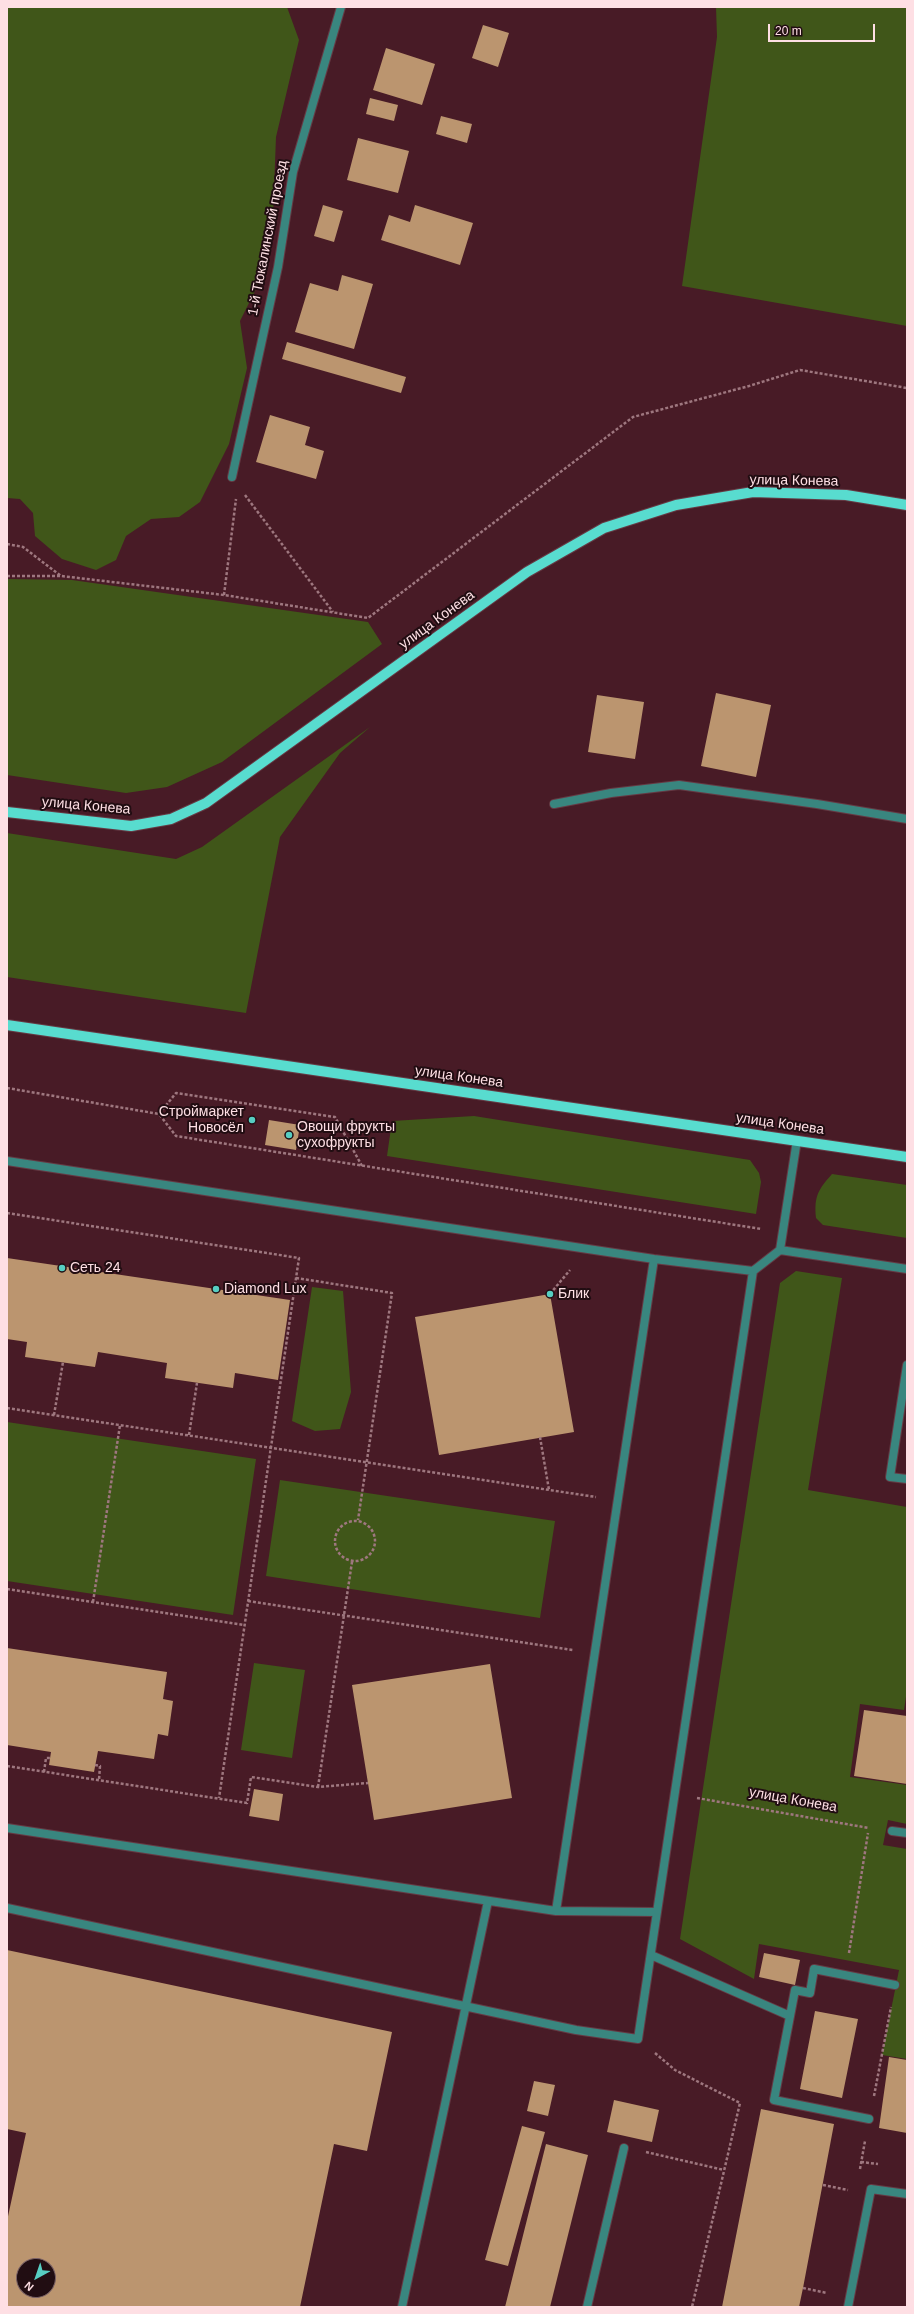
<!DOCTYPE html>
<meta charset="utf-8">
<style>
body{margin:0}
#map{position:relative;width:914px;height:2314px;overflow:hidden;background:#481b26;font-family:Arial,sans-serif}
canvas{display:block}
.frame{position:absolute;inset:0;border:8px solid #fedfe4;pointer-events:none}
.north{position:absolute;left:16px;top:2258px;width:40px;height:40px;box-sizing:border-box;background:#210d12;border:1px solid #796166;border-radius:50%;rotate:220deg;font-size:11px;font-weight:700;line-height:16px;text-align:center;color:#fedfe4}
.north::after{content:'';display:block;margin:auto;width:14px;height:18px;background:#57cec2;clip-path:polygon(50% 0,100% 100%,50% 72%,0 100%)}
.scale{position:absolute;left:768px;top:24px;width:107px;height:18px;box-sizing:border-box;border:2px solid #fedfe4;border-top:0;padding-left:5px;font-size:12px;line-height:14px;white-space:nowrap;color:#fedfe4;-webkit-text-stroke:3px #210d12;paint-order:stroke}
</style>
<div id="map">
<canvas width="914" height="2314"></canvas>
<div class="frame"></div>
<div class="north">N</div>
<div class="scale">20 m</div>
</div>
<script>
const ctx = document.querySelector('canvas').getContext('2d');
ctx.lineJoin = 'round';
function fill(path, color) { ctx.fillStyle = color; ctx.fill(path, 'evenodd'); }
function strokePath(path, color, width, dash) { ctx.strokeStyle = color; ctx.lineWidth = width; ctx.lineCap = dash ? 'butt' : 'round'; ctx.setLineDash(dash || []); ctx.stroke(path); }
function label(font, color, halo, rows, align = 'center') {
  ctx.font = font + ' Arial,sans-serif'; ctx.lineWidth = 4; ctx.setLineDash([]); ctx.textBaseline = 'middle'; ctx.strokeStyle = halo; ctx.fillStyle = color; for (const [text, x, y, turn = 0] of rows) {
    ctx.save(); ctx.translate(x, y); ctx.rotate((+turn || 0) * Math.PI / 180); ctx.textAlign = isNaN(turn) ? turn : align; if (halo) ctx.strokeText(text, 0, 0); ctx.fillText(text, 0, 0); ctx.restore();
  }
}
fill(new Path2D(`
 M 7,7 L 287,7 L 299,40 L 276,137 L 272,241 L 257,287 L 240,321 L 247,368 L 229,444 L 200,502 L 179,517 L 151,519 L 126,536 L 116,560 L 96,570 L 62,559 L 35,536 L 33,513 L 20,499 L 7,498 Z
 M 716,7 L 907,7 L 907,326 L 682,286 L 717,37 Z
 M 7,579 L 72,580 L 368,622 L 382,644 L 222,762 L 167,787 L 126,793 L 7,775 Z
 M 370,727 L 340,753 L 280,837 L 246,1013 L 7,977 L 7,833 L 176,859 L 202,847 Z
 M 474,1116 L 750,1160 L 759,1173 L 761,1182 L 756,1214 L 387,1156 L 392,1121 Z
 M 832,1174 L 907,1185 L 907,1238 L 823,1225 L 816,1218 C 814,1196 818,1190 832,1174 Z
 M 796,1271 L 842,1278 L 808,1490 L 907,1507 L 907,1690 L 904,1710 L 860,1704 L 850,1777 L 907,1785 L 907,1824 L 888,1820 L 883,1845 L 907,1849 L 907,2059 L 882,2055 L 899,1970 L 759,1944 L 754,1979 L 680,1939 L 780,1283 Z
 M 312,1287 L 343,1291 L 351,1392 L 340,1429 L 315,1431 L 292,1421 Z
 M 7,1422 L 256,1459 L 233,1615 L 7,1581 Z
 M 280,1480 L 555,1521 L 540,1618 L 266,1576 Z
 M 254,1663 L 305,1670 L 292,1758 L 241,1750 Z`), '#405619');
fill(new Path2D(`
 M 483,25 L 509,33 L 498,67 L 472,58 Z
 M 386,48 L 435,64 L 422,105 L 373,90 Z
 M 370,98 L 398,105 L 394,121 L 366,114 Z
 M 441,116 L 472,124 L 467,143 L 436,134 Z
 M 358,138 L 409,151 L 398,193 L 347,180 Z
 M 323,205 L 343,211 L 334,242 L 314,236 Z
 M 415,205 L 473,223 L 460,265 L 381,240 L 389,215 L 410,222 Z
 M 342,275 L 373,284 L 354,349 L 295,332 L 310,283 L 338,291 Z
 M 287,342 L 406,377 L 401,393 L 282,359 Z
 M 270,415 L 310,427 L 305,445 L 324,451 L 316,479 L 256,462 Z
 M 716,693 L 771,705 L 756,777 L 701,766 Z
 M 597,695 L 644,702 L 635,759 L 588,752 Z
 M 269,1120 L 300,1125 L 296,1150 L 265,1145 Z
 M 7,1258 L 290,1300 L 278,1380 L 235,1373 L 233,1388 L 165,1378 L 167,1363 L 98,1352 L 95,1367 L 25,1357 L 27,1342 L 7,1339 Z
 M 550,1294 L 574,1432 L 439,1455 L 415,1317 Z
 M 7,1648 L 167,1672 L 163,1699 L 173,1701 L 168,1736 L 158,1734 L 154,1759 L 98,1751 L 94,1772 L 49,1765 L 51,1752 L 7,1745 Z
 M 490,1664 L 512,1798 L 374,1820 L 352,1685 Z
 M 864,1710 L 907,1716 L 907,1784 L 854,1776 Z
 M 254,1789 L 283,1794 L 279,1821 L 249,1816 Z
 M 7,1950 L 392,2032 L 367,2151 L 334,2144 L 300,2307 L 7,2307 L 7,2221 L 26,2133 L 7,2129 ZM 24,2266 L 48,2266 L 48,2290 L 24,2290 Z
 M 764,1953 L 800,1960 L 795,1985 L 759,1977 Z
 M 815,2011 L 858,2019 L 842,2098 L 800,2089 Z
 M 889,2057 L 907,2060 L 907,2133 L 879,2128 Z
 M 534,2081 L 555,2085 L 548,2116 L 527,2111 Z
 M 614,2100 L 659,2110 L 652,2142 L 607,2132 Z
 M 761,2109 L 834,2124 L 803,2288 L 799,2307 L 722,2307 Z
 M 522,2126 L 545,2132 L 508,2266 L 485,2260 Z
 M 546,2144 L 588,2155 L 550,2307 L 505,2307 Z`), '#bb956f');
const lane = new Path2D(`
 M 554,804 L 611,793 L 679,785 L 817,804 L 907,819
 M 7,1161 L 654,1259 L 753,1271
 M 780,1250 L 907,1269
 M 907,1365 L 890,1477 L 907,1479
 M 7,1828 L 556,1911 L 657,1912
 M 7,1908 L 576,2030 L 638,2039 L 753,1271 L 780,1250 L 797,1140
 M 556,1911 L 654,1259
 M 651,1955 L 790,2016
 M 869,2119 L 774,2100 L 795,1990 L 810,1993 L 814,1969 L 895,1985
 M 402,2307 L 488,1901
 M 587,2307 L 624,2148
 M 848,2307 L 871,2189 L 907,2194`);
const street = new Path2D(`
 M 232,477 L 278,267 L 293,172 L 341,7
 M 892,1831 L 907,1833`);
const primary = new Path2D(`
 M 7,812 L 131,826 L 171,819 L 206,803 L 527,572 L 604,528 L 676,505 L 753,492 L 846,495 L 907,505
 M 7,1025 L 907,1157`);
strokePath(lane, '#653a44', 10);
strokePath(street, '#653a44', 10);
strokePath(primary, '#653a44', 12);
strokePath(new Path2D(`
 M 245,495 L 333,612
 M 7,544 L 23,547 L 61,576 L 224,595 L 368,618 L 633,417 L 749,386 L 800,370 L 907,388
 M 7,576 L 60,576
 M 224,595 L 236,499
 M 7,1088 L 159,1114
 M 362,1166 L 335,1117 L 176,1093 L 159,1114 L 176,1136 L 761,1229
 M 7,1213 L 299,1258 L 219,1798
 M 296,1278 L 392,1293 L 358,1520
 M 550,1294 L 570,1270
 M 7,1408 L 596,1497
 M 54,1415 L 63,1362
 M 189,1435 L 197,1383
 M 540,1437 L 549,1490
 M335 1541a20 20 0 1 1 40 0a20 20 0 1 1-40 0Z
 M 7,1589 L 244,1625
 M 248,1601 L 573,1650
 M 93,1602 L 120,1425
 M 95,1765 L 100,1766 L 99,1780
 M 7,1766 L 247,1803 L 251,1777 L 318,1787 L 368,1783
 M 44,1772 L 46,1758 L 50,1758
 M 318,1787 L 352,1562
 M 697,1798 L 869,1828
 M 849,1953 L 868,1833
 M 655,2053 L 675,2070 L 740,2103 L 692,2307
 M 874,2096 L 891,2007
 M 646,2152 L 724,2170
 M 861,2162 L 878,2164
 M 860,2169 L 865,2141
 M 823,2185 L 848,2190
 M 803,2288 L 827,2293`), '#9e777f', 2.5, [3, 2]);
strokePath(lane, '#39867f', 8);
strokePath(street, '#39867f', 8);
strokePath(primary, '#58dccf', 10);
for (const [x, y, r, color] of [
 [252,1120,4,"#57cec2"],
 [289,1135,4,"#57cec2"],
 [62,1268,4,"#57cec2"],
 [216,1289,4,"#57cec2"],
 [550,1294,4,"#57cec2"]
]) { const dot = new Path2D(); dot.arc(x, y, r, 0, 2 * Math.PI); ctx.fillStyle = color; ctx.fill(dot); strokePath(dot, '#210d12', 1.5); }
label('14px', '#fedfe4', '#210d12', [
 ["1-й Тюкалинский проезд",268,238,-79],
 ["улица Конева",794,481,1],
 ["улица Конева",437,620,-36],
 ["улица Конева",86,806,5],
 ["улица Конева",459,1077,8],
 ["улица Конева",780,1124,8],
 ["улица Конева",793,1800,10]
]);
label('14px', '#fedfe4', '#210d12', [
 ["Строймаркет",244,1112,"right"],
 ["Новосёл",244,1128,"right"],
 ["Овощи фрукты",297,1127],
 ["сухофрукты",297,1143],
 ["Сеть 24",70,1268],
 ["Diamond Lux",224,1289],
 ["Блик",558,1294]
], 'left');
</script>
